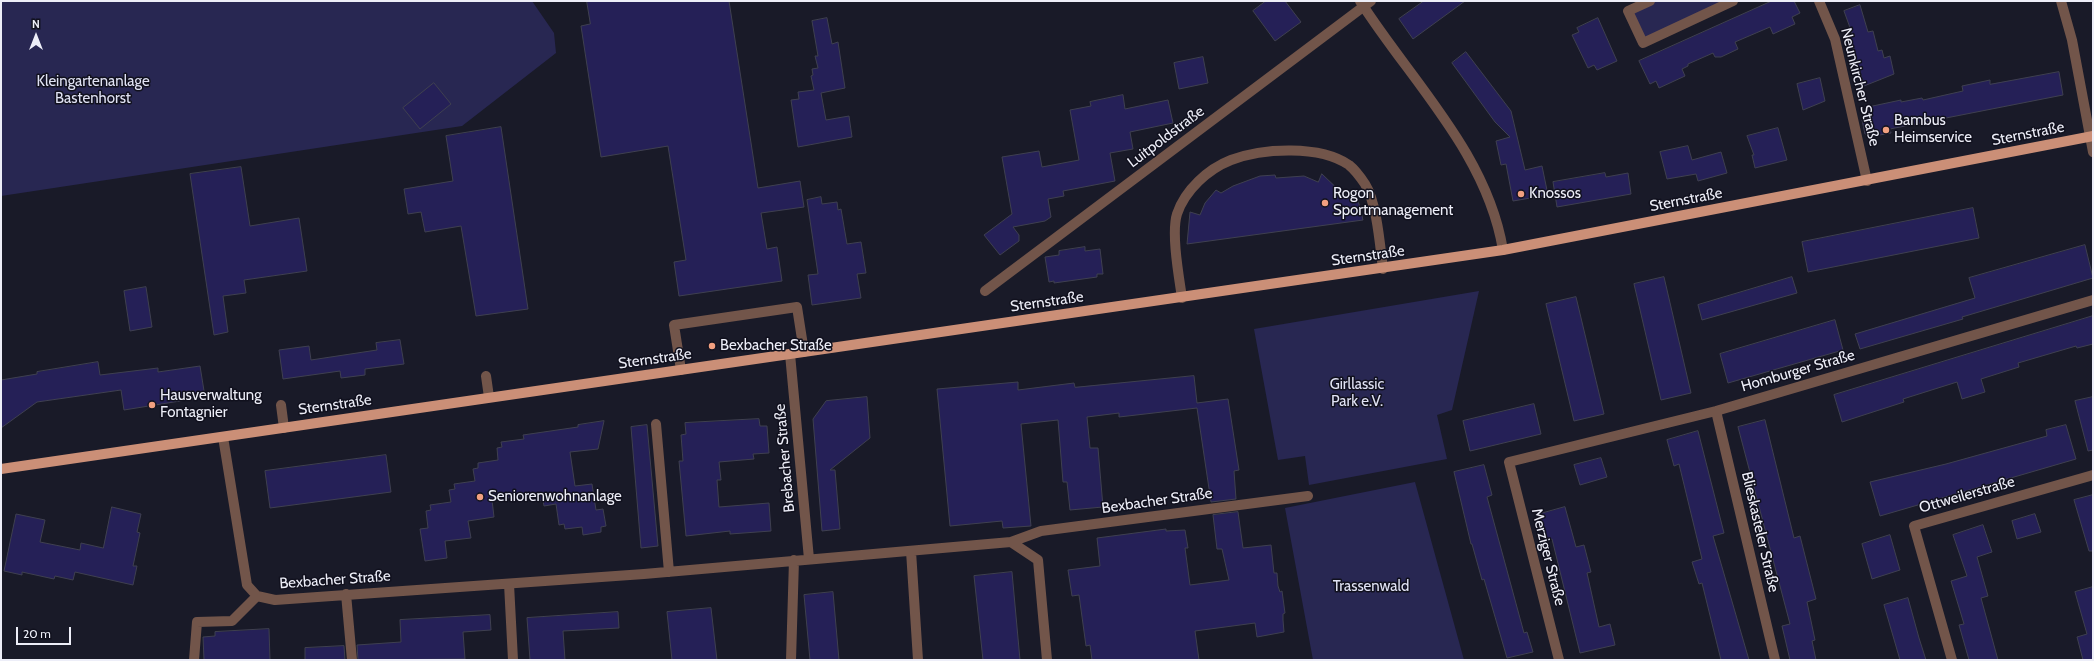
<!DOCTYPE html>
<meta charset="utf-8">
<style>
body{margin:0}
#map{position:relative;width:2094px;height:661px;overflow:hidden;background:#191a28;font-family:Cabin,sans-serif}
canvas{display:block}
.frame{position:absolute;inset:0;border:2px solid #edeef8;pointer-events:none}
.north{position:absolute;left:16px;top:16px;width:40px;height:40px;-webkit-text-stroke:3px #11111e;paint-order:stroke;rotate:0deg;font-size:11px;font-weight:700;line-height:16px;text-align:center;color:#edeef8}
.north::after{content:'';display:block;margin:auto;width:14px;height:18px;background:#edeef8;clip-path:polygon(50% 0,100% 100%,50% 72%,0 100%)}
.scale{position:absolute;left:16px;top:627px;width:55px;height:18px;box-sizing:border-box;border:2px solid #edeef8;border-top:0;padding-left:5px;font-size:12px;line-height:14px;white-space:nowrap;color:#edeef8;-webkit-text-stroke:3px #11111e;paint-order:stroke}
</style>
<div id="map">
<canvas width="2094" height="661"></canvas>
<div class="frame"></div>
<div class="north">N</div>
<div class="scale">20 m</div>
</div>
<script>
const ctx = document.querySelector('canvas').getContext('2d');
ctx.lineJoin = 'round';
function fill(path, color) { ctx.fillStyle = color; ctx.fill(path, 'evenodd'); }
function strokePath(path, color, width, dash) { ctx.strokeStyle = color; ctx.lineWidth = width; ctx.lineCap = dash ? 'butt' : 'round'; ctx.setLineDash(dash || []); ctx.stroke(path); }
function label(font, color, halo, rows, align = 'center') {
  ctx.font = font + ' Cabin,sans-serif'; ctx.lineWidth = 3; ctx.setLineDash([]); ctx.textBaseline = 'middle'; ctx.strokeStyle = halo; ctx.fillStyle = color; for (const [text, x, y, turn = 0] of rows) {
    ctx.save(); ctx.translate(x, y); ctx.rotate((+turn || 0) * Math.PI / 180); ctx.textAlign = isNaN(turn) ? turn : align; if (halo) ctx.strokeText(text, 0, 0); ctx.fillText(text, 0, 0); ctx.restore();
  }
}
fill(new Path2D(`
 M 1,1 L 532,1 L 554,33 L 556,53 L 462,126 L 1,196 Z
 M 1650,1 L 1733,1 L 1643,43 L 1628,11 Z
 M 1479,291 L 1452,410 L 1437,415 L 1447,459 L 1309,485 L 1305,456 L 1278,460 L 1254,329 Z
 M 1415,482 L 1464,660 L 1313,660 L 1285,508 Z`), '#282752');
const building = new Path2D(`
 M 587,1 L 729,1 L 758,188 L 800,181 L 804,207 L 761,213 L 767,249 L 777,247 L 782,281 L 679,296 L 674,262 L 686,260 L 668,146 L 601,157 L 581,26 L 590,24 Z
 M 1266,1 L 1285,1 L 1301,22 L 1275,41 L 1253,11 Z
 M 1424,1 L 1465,1 L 1413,39 L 1399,19 Z
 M 1772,1 L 1794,1 L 1800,13 L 1792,17 L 1795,24 L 1773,34 L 1770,27 L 1735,42 L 1738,49 L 1721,57 L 1715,57 L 1713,53 L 1688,64 L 1688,66 L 1682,69 L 1685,76 L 1659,88 L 1656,81 L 1650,84 L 1639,61 Z
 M 1860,5 L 1868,32 L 1873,31 L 1878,51 L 1882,50 L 1884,58 L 1890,56 L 1894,74 L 1864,86 L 1850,37 L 1853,36 L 1844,11 Z
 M 827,18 L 832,44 L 838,42 L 845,88 L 821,93 L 826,120 L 849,116 L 852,137 L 798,147 L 791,100 L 799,99 L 798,92 L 814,90 L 811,76 L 813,75 L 812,69 L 818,68 L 815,56 L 818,56 L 812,21 Z
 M 1598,18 L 1617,61 L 1597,70 L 1594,65 L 1588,68 L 1572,35 L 1579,32 L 1577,28 Z
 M 1466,52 L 1511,111 L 1525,170 L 1542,166 L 1548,195 L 1513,201 L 1506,164 L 1501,165 L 1496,141 L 1510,137 L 1495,122 L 1452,63 Z
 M 1203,57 L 1208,83 L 1179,89 L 1174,63 Z
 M 2059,72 L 2063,95 L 1890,129 L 1891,133 L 1874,136 L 1873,133 L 1865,134 L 1862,120 L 1870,118 L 1868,107 L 1901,100 L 1901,102 L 1922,98 L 1923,100 L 1963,91 L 1962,86 L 1990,80 L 1990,84 Z
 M 1820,78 L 1825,101 L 1803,110 L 1797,84 Z
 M 434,83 L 451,104 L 420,129 L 403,108 Z
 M 1123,95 L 1125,109 L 1168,100 L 1173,123 L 1130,132 L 1133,149 L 1110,153 L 1115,181 L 1063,191 L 1064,196 L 1048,199 L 1051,217 L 1045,221 L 1013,227 L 1019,235 L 1019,241 L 1000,255 L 984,235 L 1012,214 L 1002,157 L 1039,151 L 1042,167 L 1079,160 L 1070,110 L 1091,106 L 1090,102 Z
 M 501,127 L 528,309 L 476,316 L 461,226 L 425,232 L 421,212 L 408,214 L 404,189 L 453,181 L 446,136 Z
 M 1778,128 L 1787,160 L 1755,168 L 1752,155 L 1754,155 L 1747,136 Z
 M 1688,146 L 1692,160 L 1721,152 L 1727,173 L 1698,181 L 1696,174 L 1667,179 L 1660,152 Z
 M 241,167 L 250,226 L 299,218 L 307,271 L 244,280 L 246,293 L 223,296 L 228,332 L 214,335 L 190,174 Z
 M 1605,173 L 1606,177 L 1628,173 L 1631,194 L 1557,207 L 1553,182 Z
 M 1322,174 L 1345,196 L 1352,190 L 1359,204 L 1363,220 L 1187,244 L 1190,212 L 1200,215 L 1205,203 L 1216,190 L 1221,193 L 1233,186 L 1260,176 L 1275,175 L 1276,178 L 1304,176 L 1318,182 Z
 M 821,197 L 822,204 L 837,202 L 838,210 L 841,209 L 847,244 L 861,242 L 866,273 L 857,274 L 861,298 L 812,305 L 808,275 L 818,274 L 807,200 Z
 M 1973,208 L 1979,238 L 1808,272 L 1802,242 Z
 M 2085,245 L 2093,278 L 1962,317 L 1963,319 L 1860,349 L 1855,334 L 1975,298 L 1969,278 Z
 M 1085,247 L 1085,251 L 1100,249 L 1103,274 L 1097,274 L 1097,277 L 1054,283 L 1054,281 L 1049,282 L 1045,257 L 1059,255 L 1059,251 Z
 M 1664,277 L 1691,393 L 1661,400 L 1634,284 Z
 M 1792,277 L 1797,293 L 1702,320 L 1698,305 Z
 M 146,287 L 152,327 L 130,331 L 124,291 Z
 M 1576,297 L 1604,414 L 1574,421 L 1546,304 Z
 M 2093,316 L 2093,344 L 2077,348 L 2076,346 L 2018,363 L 2019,367 L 1981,379 L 1985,392 L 1962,399 L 1957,382 L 1903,399 L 1904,402 L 1842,422 L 1834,395 Z
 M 1835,320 L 1843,350 L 1728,383 L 1720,354 Z
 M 400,340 L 404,364 L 365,369 L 365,375 L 341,378 L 340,371 L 283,379 L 279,350 L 309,346 L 311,360 L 377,350 L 376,343 Z
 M 98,362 L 100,375 L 158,368 L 158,372 L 200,366 L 205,397 L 124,410 L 121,390 L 37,402 L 1,428 L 1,380 L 37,374 L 37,372 Z
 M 1194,376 L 1197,403 L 1228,399 L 1239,470 L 1234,471 L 1236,499 L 1211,502 L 1197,408 L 1119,417 L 1119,413 L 1087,417 L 1090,448 L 1098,448 L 1103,507 L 1070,510 L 1067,482 L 1063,482 L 1058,420 L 1021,424 L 1031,526 L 1003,528 L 1002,521 L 950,526 L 937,389 L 1018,382 L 1018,390 L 1074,383 L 1075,387 Z
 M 867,397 L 870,438 L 830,470 L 835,470 L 840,529 L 822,531 L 813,419 L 826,401 Z
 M 2093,397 L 2093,450 L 2088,451 L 2075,401 Z
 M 1534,404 L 1541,434 L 1470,451 L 1463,421 Z
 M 759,419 L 760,426 L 767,426 L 769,453 L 753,454 L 754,459 L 719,462 L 721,480 L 717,480 L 719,507 L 769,503 L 771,531 L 730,534 L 730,531 L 686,536 L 679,461 L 683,461 L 681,435 L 686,434 L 685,423 Z
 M 1765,420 L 1794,538 L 1800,536 L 1816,599 L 1807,602 L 1815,640 L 1812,641 L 1816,660 L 1790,660 L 1782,626 L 1790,624 L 1738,427 Z
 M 604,421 L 598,449 L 570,452 L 575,486 L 592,484 L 596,510 L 603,509 L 606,526 L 601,527 L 601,532 L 583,535 L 582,527 L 565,529 L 564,524 L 559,525 L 556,504 L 544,506 L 543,500 L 538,501 L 537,494 L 492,500 L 494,517 L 468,521 L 471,538 L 445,541 L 447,558 L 425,561 L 420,529 L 428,528 L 426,511 L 431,510 L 430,505 L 451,502 L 449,490 L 455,489 L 454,484 L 475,481 L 473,469 L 478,468 L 478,463 L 498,460 L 497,448 L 502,447 L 501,442 L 524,439 L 523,435 L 578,427 L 578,425 Z
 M 647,425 L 658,546 L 641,548 L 631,427 Z
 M 2066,425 L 2076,459 L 1880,516 L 1870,482 L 1946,464 L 2047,436 L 2046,430 Z
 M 1698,431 L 1724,533 L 1713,536 L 1749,660 L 1721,660 L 1702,583 L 1699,584 L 1692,562 L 1702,559 L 1679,464 L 1674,466 L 1667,440 Z
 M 386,455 L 391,492 L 270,508 L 265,471 Z
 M 1601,458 L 1607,477 L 1580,485 L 1574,465 Z
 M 1484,465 L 1492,495 L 1487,497 L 1524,633 L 1527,632 L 1533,652 L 1507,658 L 1484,579 L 1482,580 L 1472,544 L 1471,544 L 1454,472 Z
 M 2093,495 L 2093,551 L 2089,551 L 2074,500 Z
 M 112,507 L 141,514 L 137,532 L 140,533 L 133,566 L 137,566 L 133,585 L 75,572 L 73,580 L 55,576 L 54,579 L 22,572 L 22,575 L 4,571 L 16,514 L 45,520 L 40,542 L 80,550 L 81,543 L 103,548 Z
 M 1565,507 L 1576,547 L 1584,545 L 1591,572 L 1587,573 L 1599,627 L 1610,624 L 1615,645 L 1580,653 L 1552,539 L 1547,541 L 1540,514 Z
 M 1238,512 L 1243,548 L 1271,545 L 1274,573 L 1277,573 L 1278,586 L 1280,592 L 1282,591 L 1285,613 L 1283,614 L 1283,620 L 1284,632 L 1257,637 L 1255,623 L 1195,631 L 1199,660 L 1092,660 L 1090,645 L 1086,646 L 1079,595 L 1072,596 L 1068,570 L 1100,566 L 1097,538 L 1166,529 L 1166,531 L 1185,530 L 1188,548 L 1185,548 L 1190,585 L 1229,580 L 1222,549 L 1217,549 L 1213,515 Z
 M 2035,514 L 2041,532 L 2017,539 L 2012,521 Z
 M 1983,525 L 1992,552 L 1977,557 L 1988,596 L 1981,598 L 1998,660 L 1969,660 L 1959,625 L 1964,624 L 1951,581 L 1967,576 L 1953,535 Z
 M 1890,535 L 1900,570 L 1872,579 L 1862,544 Z
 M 1012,572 L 1020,660 L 983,660 L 974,576 Z
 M 2093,587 L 2093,660 L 2083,660 L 2077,637 L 2087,634 L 2075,592 Z
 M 833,592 L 839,660 L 810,660 L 804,595 Z
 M 1908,598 L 1919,638 L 1926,660 L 1900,660 L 1884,605 Z
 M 711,608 L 717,660 L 672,660 L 667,612 Z
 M 618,612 L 619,628 L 563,631 L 565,660 L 530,660 L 527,618 Z
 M 490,615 L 491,630 L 463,632 L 465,659 L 358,660 L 357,645 L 401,642 L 400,620 Z
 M 269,629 L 270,660 L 204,660 L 203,637 L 215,636 L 215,632 Z
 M 344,646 L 345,660 L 305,660 L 305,648 Z`);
fill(building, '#252057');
strokePath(building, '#3f4050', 1);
strokePath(new Path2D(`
 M 1360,1 C 1411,81 1487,153 1503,250
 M 1650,1 L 1628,11 L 1643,43 L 1733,1
 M 1819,1 L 1835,39 L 1867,181
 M 2061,1 L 2072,40 L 2093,152
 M 985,291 L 1371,1
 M 1182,298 C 1179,277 1171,233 1177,214 C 1185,190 1208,169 1231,160 C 1263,148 1320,145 1349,165 C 1354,169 1361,178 1365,184 C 1377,203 1380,246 1383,269
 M 790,354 L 809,559
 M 681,370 L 674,325 L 797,307 L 804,352
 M 486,376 L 489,397
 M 281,405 L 284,428
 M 1716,411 L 1775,660
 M 656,424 L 669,572
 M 223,437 L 247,585 L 257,596 L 275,600 L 644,574 L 1011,542 L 1038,560 L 1047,660
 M 1011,542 L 1041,531 L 1308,496
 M 911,551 L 918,660
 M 509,584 L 513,660
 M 346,594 L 352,660
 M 194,660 L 197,622 L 232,621 L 257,596
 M 791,660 L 794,560
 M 1559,660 L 1509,462 L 1716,411 L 2093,300
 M 1952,660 L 1914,526 L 2093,475`), '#72554a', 10);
strokePath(new Path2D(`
 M 1,469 L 1503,250 L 2093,136`), '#cb8f77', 10);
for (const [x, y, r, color] of [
 [1886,130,4,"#f2a080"],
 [1521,194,4,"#f2a080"],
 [1325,203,4,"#f2a080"],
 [712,346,4,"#f2a080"],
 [152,405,4,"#f2a080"],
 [480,497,4,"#f2a080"]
]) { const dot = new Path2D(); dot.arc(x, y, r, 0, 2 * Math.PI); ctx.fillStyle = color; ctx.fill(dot); strokePath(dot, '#11111e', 1.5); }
label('15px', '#e0e2f4', '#11111e', [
 ["Kleingartenanlage",93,82],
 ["Bastenhorst",93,99],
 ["Girllassic",1357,385],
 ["Park e.V.",1357,402],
 ["Trassenwald",1371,587]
]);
label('15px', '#edeef8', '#11111e', [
 ["Neunkircher Straße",1860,87,76],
 ["Sternstraße",2028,134,-11],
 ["Luitpoldstraße",1166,137,-37],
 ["Sternstraße",1686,200,-11],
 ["Sternstraße",1368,256,-8],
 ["Sternstraße",1047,302,-8],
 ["Sternstraße",655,359,-8],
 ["Homburger Straße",1798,371,-16],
 ["Sternstraße",335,405,-8],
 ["Brebacher Straße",785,458,-95],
 ["Ottweilerstraße",1967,495,-16],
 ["Bexbacher Straße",1157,501,-8],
 ["Blieskasteler Straße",1760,532,77],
 ["Merziger Straße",1548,557,76],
 ["Bexbacher Straße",335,580,-4]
]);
label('15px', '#edeef8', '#11111e', [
 ["Bambus",1894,121],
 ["Heimservice",1894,138],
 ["Rogon",1333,194],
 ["Sportmanagement",1333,211],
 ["Knossos",1529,194],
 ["Bexbacher Straße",720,346],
 ["Hausverwaltung",160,396],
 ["Fontagnier",160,413],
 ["Seniorenwohnanlage",488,497]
], 'left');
</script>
